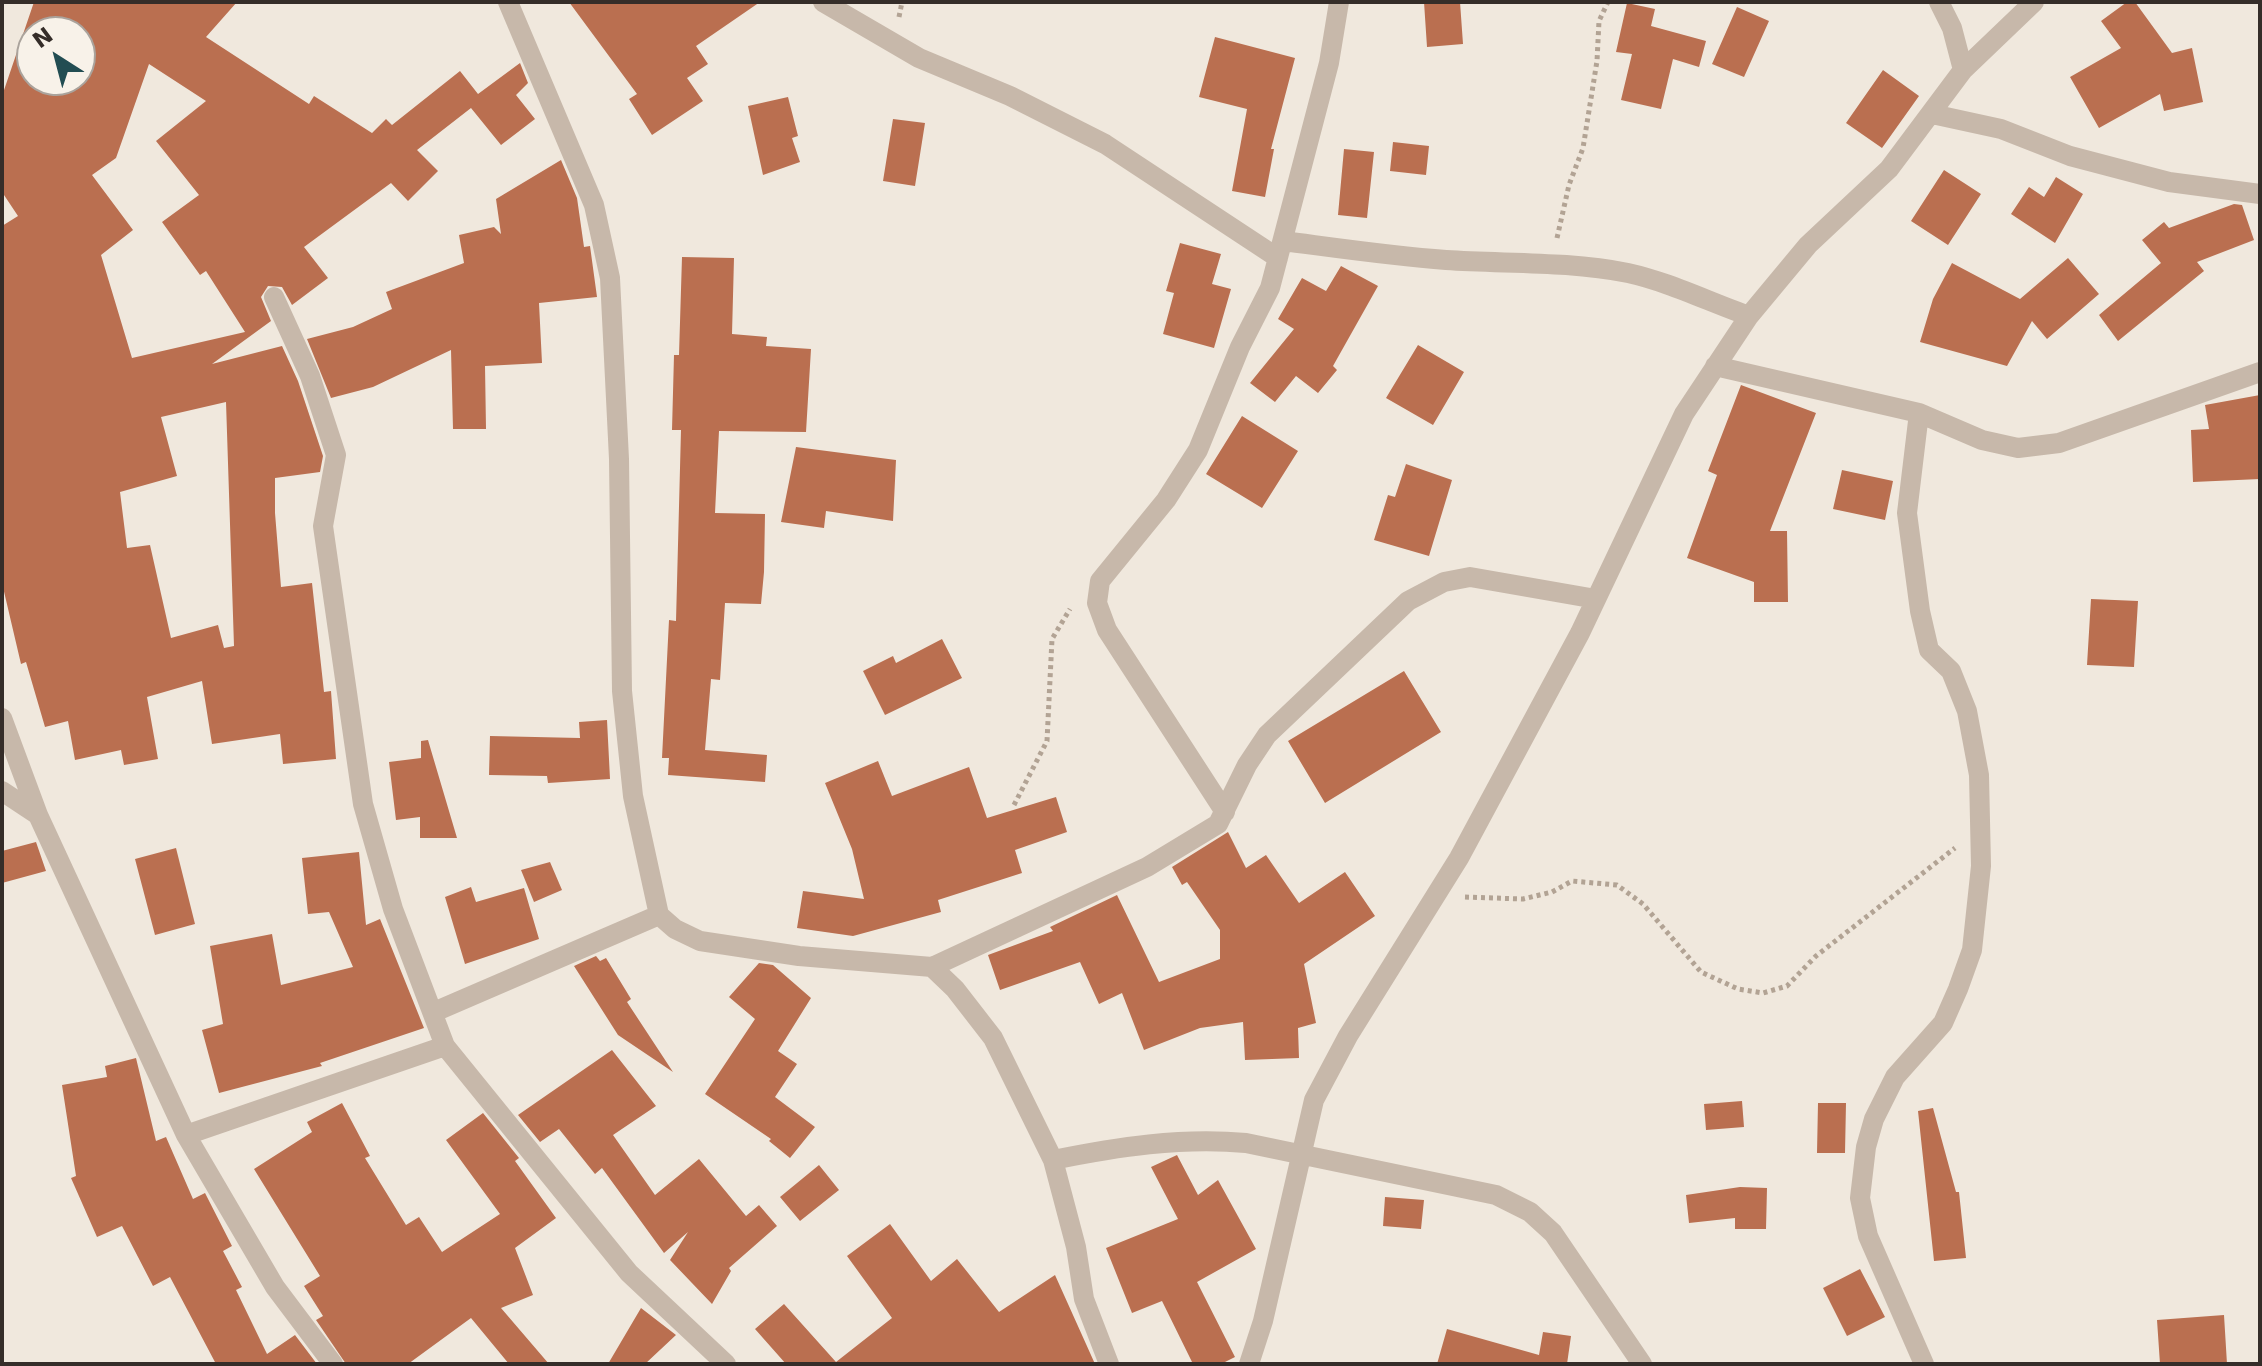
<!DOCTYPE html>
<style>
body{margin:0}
#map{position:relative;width:2262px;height:1366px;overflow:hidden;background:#f0e8dd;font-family:"DejaVu Sans",sans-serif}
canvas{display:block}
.frame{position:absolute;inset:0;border:4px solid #352d29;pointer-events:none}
.north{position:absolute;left:16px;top:16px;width:80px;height:80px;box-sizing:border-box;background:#f8f2e9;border:2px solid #aaa39c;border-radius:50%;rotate:324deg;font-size:22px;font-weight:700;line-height:32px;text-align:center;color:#352d29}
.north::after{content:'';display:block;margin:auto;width:28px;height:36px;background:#224d52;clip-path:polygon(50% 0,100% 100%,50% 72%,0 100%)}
</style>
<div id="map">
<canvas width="2262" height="1366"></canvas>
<div class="frame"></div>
<div class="north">N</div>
</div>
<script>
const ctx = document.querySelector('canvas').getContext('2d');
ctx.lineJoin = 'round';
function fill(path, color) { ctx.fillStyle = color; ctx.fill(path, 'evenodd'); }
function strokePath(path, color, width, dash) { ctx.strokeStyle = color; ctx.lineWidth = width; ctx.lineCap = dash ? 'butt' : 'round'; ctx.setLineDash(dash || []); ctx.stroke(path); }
fill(new Path2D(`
 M 34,2 L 237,2 L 206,37 L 309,104 L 314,96 L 372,133 L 386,119 L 392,125 L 460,71 L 478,94 L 520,63 L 528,83 L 516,95 L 535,119 L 501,145 L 471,108 L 417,150 L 438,171 L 408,201 L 391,183 L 304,247 L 328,278 L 292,305 L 282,287 L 268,286 L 261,297 L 271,321 L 212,364 L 282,346 L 298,381 L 323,456 L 320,472 L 275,478 L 275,513 L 281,587 L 312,583 L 324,692 L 331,691 L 336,759 L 283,764 L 280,734 L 212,744 L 202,681 L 147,697 L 158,759 L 124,765 L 121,750 L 75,760 L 68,721 L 45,727 L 26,662 L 21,664 L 2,583 L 2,226 L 18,216 L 2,192 L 2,96 ZM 32,32 L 80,32 L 80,80 L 32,80 ZM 149,64 L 206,101 L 156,141 L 199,195 L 162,222 L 200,275 L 206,271 L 245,332 L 132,358 L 101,255 L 133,230 L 92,175 L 116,158 ZM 226,402 L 234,646 L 224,648 L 218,625 L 171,638 L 150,545 L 127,548 L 120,492 L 177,476 L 161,417 Z
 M 569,2 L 760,2 L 696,46 L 708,64 L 687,78 L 703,101 L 652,135 L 629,99 L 637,94 Z
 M 1424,2 L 1460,2 L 1463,44 L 1427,47 Z
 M 2127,2 L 2135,2 L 2172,53 L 2192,48 L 2203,102 L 2164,111 L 2160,94 L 2099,128 L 2070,77 L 2121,48 L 2101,21 Z
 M 1627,3 L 1655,9 L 1651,26 L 1706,41 L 1699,67 L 1673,59 L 1661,109 L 1621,100 L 1632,54 L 1616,52 Z
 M 1737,7 L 1769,21 L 1744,77 L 1712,64 Z
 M 1215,37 L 1295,58 L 1271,149 L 1274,149 L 1265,197 L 1232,191 L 1247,109 L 1199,97 Z
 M 1883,70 L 1919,96 L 1882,148 L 1846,123 Z
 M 788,97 L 798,136 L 792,138 L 800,162 L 763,175 L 748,106 Z
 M 893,119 L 925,123 L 915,186 L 883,181 Z
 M 1393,142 L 1429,146 L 1426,175 L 1390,171 Z
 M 1344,149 L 1374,152 L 1367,218 L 1338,215 Z
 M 561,160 L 577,198 L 584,247 L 590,246 L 597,297 L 539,303 L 542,363 L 485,366 L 486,429 L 453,429 L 451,350 L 373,387 L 331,398 L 307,339 L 353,327 L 392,309 L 386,292 L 464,263 L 459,235 L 494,227 L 501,234 L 496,199 Z
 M 1944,170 L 1981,194 L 1948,245 L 1911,221 Z
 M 2056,177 L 2083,194 L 2055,243 L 2011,214 L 2029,187 L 2044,197 Z
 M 2234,204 L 2242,205 L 2254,240 L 2197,262 L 2204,271 L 2118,341 L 2099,315 L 2161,263 L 2142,240 L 2164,222 L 2169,228 Z
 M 1180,243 L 1221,254 L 1212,284 L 1231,289 L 1214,348 L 1163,334 L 1174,293 L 1166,291 Z
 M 682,257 L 734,258 L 732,334 L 767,337 L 766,346 L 811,349 L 806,432 L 719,431 L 715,513 L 765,514 L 764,572 L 761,604 L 725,603 L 720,680 L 711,679 L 705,750 L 767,755 L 765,782 L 668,775 L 669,758 L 662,758 L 669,620 L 676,621 L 681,430 L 672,430 L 674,355 L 679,355 Z
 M 2068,258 L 2099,294 L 2047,339 L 2032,321 L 2007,366 L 1920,342 L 1933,299 L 1952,263 L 2020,299 Z
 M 1341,266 L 1378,286 L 1333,366 L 1337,370 L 1318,393 L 1296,376 L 1275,402 L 1250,383 L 1294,329 L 1278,319 L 1302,278 L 1326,291 Z
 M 1418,345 L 1464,372 L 1433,425 L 1386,398 Z
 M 1741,385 L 1816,413 L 1770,531 L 1787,531 L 1788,602 L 1754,602 L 1754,582 L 1687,558 L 1717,475 L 1708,471 Z
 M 2260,395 L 2260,479 L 2193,482 L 2191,430 L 2209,429 L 2205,405 Z
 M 1242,416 L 1298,451 L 1262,508 L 1206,474 Z
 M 796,447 L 896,460 L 893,521 L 826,511 L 824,528 L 781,522 Z
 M 1406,464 L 1452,480 L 1429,556 L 1374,540 L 1388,495 L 1395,497 Z
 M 1842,470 L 1893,481 L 1885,520 L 1833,509 Z
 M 2091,599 L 2138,601 L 2134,667 L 2087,665 Z
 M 942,639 L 962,678 L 885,715 L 863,671 L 893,656 L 896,663 Z
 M 1404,671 L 1441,732 L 1325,803 L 1288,741 Z
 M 607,720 L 610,779 L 548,783 L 547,776 L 489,775 L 490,736 L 580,738 L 579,722 Z
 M 428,740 L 433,757 L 457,838 L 420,838 L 420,817 L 396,820 L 389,762 L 421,758 L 421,741 Z
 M 878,761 L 892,796 L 969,767 L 987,818 L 1056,797 L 1067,832 L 1015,850 L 1022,873 L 938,900 L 941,912 L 853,936 L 797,928 L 803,891 L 864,899 L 852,849 L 825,783 Z
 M 1228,832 L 1246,868 L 1266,855 L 1299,903 L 1345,872 L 1375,916 L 1304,964 L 1316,1023 L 1298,1028 L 1299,1058 L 1245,1060 L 1243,1022 L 1200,1028 L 1144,1050 L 1122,993 L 1099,1004 L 1080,962 L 1000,990 L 988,955 L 1053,931 L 1050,927 L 1117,895 L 1159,982 L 1220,959 L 1220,930 L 1187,882 L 1182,885 L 1172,867 Z
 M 36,842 L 46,871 L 2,883 L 2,851 Z
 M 176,848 L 195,924 L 155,935 L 135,859 Z
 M 359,852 L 366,925 L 380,919 L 424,1028 L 320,1063 L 322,1066 L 219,1093 L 202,1030 L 223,1024 L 210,946 L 272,934 L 281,985 L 353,967 L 329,912 L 308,914 L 302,858 Z
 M 550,862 L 562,890 L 534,902 L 521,870 Z
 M 471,887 L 476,902 L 524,888 L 539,939 L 465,964 L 445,897 Z
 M 596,956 L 600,961 L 606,958 L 631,999 L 627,1002 L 673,1072 L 618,1035 L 574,966 Z
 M 759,963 L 773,965 L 811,998 L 778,1051 L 797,1064 L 775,1097 L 815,1127 L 790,1158 L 769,1141 L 771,1139 L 705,1094 L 755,1019 L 729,997 Z
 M 612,1050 L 656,1106 L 613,1135 L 655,1195 L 699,1159 L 746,1216 L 759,1205 L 777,1226 L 729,1268 L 731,1271 L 712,1304 L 670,1260 L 688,1232 L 664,1253 L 602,1168 L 595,1174 L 559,1129 L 540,1142 L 518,1115 Z
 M 136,1058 L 156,1141 L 166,1137 L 193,1199 L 205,1193 L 232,1246 L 223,1251 L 242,1287 L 236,1290 L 267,1354 L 295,1335 L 317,1364 L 216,1364 L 170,1277 L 153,1286 L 122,1226 L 97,1237 L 71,1178 L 76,1176 L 62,1085 L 107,1077 L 105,1066 Z
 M 1742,1101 L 1744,1127 L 1706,1130 L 1704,1104 Z
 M 342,1103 L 370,1156 L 365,1158 L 406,1225 L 419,1217 L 442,1252 L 500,1214 L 446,1140 L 483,1113 L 519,1158 L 515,1161 L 556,1218 L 515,1248 L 533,1295 L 501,1308 L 549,1364 L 509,1364 L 471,1318 L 408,1364 L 346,1364 L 316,1320 L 323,1316 L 304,1286 L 320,1276 L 254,1169 L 312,1132 L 307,1122 Z
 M 1818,1103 L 1846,1103 L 1845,1153 L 1817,1153 Z
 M 1933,1108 L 1956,1192 L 1959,1192 L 1966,1258 L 1934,1261 L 1918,1111 Z
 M 1177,1155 L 1198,1195 L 1218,1180 L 1256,1249 L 1197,1282 L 1235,1357 L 1221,1364 L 1193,1364 L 1162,1301 L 1132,1313 L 1106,1248 L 1178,1219 L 1151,1167 Z
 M 819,1165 L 839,1190 L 800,1221 L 780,1197 Z
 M 1740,1187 L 1767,1188 L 1766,1229 L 1735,1229 L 1735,1218 L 1689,1223 L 1686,1195 Z
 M 1385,1197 L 1424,1200 L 1421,1229 L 1383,1226 Z
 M 890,1224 L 931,1281 L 957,1259 L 999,1312 L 1055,1275 L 1095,1364 L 786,1364 L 755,1329 L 784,1304 L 836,1362 L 892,1318 L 847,1256 Z
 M 1860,1269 L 1885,1317 L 1847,1336 L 1823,1288 Z
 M 641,1308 L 676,1335 L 645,1364 L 608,1364 Z
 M 2224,1315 L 2227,1364 L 2160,1364 L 2157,1320 Z
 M 1447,1329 L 1539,1355 L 1543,1332 L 1571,1336 L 1567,1364 L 1437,1364 Z`), '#ba6f50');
strokePath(new Path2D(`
 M 899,17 L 902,2
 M 1557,238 L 1569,185 L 1583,148 L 1597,61 L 1599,21 L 1608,2
 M 1014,805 L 1047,741 L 1052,639 L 1070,609
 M 1465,897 L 1523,899 L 1552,892 L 1572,881 L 1617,885 L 1643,904 L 1701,972 L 1738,989 L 1763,993 L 1787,986 L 1816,956 L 1955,848`), '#b2a394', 5, [4, 4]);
strokePath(new Path2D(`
 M 508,2 L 594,205 L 610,278 L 619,459 L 622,691 L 633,796 L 659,915 L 675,929 L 700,941 L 799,956 L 932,967 L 955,989 L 993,1038 L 1053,1160 L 1076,1247 L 1084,1299 L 1109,1364
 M 823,2 L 919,58 L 1010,96 L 1105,144 L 1278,258
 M 1939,2 L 1952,28 L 1963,70
 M 1932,114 L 2001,129 L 2070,156 L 2169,182 L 2260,194
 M 1283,241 C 1337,248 1391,256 1446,260 C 1507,264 1568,261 1628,273 C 1669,282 1709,302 1749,316
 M 274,297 L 310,376 L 336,455 L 323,526 L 363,804 L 393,909 L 445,1046 L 629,1273 L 726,1364
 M 1715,366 L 1919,413 L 1982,440 L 2018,448 L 2059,443 L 2260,372
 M 1919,413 L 1907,513 L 1920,611 L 1929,650 L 1951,671 L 1967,711 L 1979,775 L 1981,866 L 1972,950 L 1958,989 L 1943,1023 L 1895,1077 L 1874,1119 L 1866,1147 L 1860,1198 L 1868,1236 L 1924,1364
 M 2,718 L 38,815
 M 2,791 L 38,815 L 186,1135 L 275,1287 L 333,1364
 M 1225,812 L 1107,630 L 1097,603 L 1100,581 L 1166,500 L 1198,450 L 1240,347 L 1270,288 L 1329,63 L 1339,2
 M 932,967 L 1147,867 L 1218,824 L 1247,765 L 1267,735 L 1408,601 L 1444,582 L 1470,577 L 1596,599
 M 434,1012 L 659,915
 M 186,1135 L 445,1046
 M 1053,1160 C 1117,1147 1181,1137 1246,1143 L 1496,1195 L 1530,1212 L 1553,1233 L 1642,1364
 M 1249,1364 L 1263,1321 L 1314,1100 L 1348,1036 L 1459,858 L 1580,633 L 1684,414 L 1749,316 L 1808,245 L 1889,169 L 1963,70 L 2034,2`), '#c7b8aa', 20);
</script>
